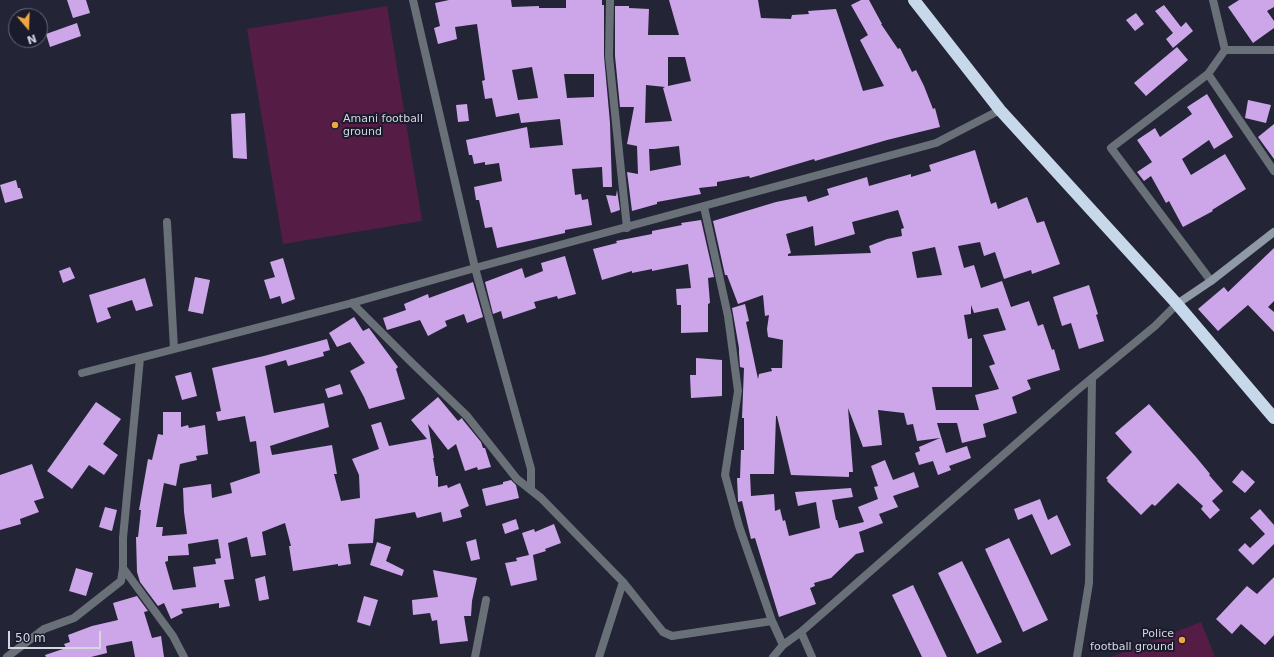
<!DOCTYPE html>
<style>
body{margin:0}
#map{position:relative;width:1274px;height:657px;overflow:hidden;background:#232536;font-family:"DejaVu Sans",sans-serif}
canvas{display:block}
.north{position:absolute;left:8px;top:8px;width:40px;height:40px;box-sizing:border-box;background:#1a1b2c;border:1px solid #656675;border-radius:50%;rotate:161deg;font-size:11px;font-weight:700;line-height:16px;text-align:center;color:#d5d6e2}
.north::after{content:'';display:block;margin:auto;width:14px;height:18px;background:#f0a63f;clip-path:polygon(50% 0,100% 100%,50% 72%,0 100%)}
.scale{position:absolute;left:8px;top:631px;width:93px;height:18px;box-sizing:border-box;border:2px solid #d5d6e2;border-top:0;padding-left:5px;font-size:12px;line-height:14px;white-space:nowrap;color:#d5d6e2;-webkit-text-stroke:3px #1a1b2c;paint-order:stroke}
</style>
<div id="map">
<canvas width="1274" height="657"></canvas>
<div class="north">N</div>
<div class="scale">50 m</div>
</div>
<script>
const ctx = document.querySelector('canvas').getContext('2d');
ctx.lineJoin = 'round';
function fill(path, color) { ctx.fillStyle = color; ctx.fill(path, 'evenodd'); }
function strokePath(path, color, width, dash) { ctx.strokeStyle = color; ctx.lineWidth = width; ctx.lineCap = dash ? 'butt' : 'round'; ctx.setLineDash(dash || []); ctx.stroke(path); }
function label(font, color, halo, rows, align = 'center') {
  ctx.font = font + ' "DejaVu Sans",sans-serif'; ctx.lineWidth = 4; ctx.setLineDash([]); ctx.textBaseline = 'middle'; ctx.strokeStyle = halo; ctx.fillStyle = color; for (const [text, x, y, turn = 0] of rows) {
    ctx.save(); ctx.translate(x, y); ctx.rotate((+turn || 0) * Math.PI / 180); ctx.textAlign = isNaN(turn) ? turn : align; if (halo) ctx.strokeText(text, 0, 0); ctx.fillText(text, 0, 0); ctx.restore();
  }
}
fill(new Path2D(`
 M 387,6 L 422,221 L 283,244 L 247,29 Z
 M 1201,622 L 1215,657 L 1111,657 Z`), '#551d45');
fill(new Path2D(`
 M 67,0 L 86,0 L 90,13 L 73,18 Z
 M 449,0 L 511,0 L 512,7 L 539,6 L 539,8 L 566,8 L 566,0 L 602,0 L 602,5 L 604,5 L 604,56 L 610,123 L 612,187 L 603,187 L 602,167 L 572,169 L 575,195 L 581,194 L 582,200 L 588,199 L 592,225 L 565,230 L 565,233 L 497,248 L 492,227 L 485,228 L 479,200 L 476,200 L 474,187 L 502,181 L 499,163 L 485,165 L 485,162 L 474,164 L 472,155 L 469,155 L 466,140 L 527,127 L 530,148 L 563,145 L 560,119 L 521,123 L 519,113 L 496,117 L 492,98 L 485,99 L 482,81 L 485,80 L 477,24 L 455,27 L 457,39 L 438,44 L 434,28 L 440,26 L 435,3 ZM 532,67 L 538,98 L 518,100 L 512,70 ZM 564,74 L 594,74 L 594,97 L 567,98 Z
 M 669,0 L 758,0 L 761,18 L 791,19 L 792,15 L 809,14 L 808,11 L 836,9 L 863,91 L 884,86 L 860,40 L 868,35 L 851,5 L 861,0 L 869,0 L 882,24 L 881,24 L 898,49 L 900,48 L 912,72 L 916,70 L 924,86 L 933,109 L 935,108 L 940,127 L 887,140 L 815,161 L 814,159 L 750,178 L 749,176 L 717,182 L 717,186 L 699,188 L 701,194 L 657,202 L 657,204 L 632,211 L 627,172 L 638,174 L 637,146 L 627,144 L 634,107 L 620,107 L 615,56 L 615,6 L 629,6 L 629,8 L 649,9 L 648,35 L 679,35 ZM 668,57 L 685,57 L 691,81 L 668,86 ZM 646,85 L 665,87 L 663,88 L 672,121 L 645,123 ZM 679,146 L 681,165 L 650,171 L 649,149 L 654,149 Z
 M 1239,0 L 1274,0 L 1274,7 L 1267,11 L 1274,21 L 1274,28 L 1253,43 L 1228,7 Z
 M 1164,5 L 1181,27 L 1186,22 L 1193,31 L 1173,48 L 1166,39 L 1173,33 L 1155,11 Z
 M 1136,13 L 1144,24 L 1135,31 L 1126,20 Z
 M 77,23 L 81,36 L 50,47 L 46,34 Z
 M 1177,47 L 1188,60 L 1146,96 L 1134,83 Z
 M 1207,94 L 1233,137 L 1214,149 L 1209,140 L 1182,159 L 1191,175 L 1225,154 L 1246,189 L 1212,210 L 1213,211 L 1183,227 L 1169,201 L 1166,203 L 1151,176 L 1144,181 L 1137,172 L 1152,162 L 1137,140 L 1155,128 L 1160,137 L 1192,114 L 1187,107 Z
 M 1248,100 L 1271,105 L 1266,123 L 1245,118 Z
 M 467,104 L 469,121 L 458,122 L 456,105 Z
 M 245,113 L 247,159 L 233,158 L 231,114 Z
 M 1274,124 L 1274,159 L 1258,137 Z
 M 975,150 L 991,204 L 996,202 L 998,209 L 1027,197 L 1037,223 L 1044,221 L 1060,264 L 1032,274 L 1031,270 L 1004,279 L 995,252 L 984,256 L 980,242 L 958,246 L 964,268 L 974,265 L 981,288 L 1002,281 L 1011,307 L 1029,301 L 1038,326 L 1043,324 L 1052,350 L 1054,349 L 1060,370 L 1027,380 L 1031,389 L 1012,397 L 1017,413 L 983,424 L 986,437 L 962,443 L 957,423 L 937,423 L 946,453 L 967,446 L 971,458 L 949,466 L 951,470 L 938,475 L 933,461 L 919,465 L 915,453 L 920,451 L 919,447 L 940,438 L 917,441 L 913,424 L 907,425 L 904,413 L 878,410 L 882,445 L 863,447 L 848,408 L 853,472 L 849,472 L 849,477 L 791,475 L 777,416 L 776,416 L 774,474 L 750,474 L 751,496 L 774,494 L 775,511 L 780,509 L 783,521 L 785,520 L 789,536 L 820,528 L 816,502 L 798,506 L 795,492 L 851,488 L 853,497 L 832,500 L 836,520 L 837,520 L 839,528 L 864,522 L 858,507 L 878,499 L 874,487 L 878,486 L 871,466 L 885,460 L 893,480 L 914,472 L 919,487 L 893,496 L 898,507 L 879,514 L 883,523 L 859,532 L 864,552 L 856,554 L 831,578 L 814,583 L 815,586 L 810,588 L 816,604 L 779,617 L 755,538 L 751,539 L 742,501 L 738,502 L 738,500 L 737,478 L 740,478 L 741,450 L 744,450 L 744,418 L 742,418 L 744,368 L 740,367 L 739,353 L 739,348 L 732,308 L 745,304 L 749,321 L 746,322 L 758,379 L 759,374 L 772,371 L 771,368 L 782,368 L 783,340 L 768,337 L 767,329 L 769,315 L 765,316 L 763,295 L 738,304 L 727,275 L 725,275 L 713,221 L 776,202 L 806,196 L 808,202 L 829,195 L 827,189 L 867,177 L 869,186 L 911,174 L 911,177 L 931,171 L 929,165 ZM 898,210 L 904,228 L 901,229 L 902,236 L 887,239 L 869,246 L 871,253 L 788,256 L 788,254 L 791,253 L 786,234 L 813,226 L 815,246 L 855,234 L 852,222 ZM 935,247 L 942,275 L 917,278 L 912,252 ZM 971,305 L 974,313 L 998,308 L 1006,330 L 983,335 L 995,364 L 989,366 L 999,389 L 975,395 L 979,410 L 936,410 L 932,387 L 972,387 L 972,338 L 968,339 L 964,315 L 971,314 Z
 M 16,180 L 18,188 L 20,188 L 23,198 L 5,203 L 0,185 Z
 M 617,190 L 620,210 L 611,213 L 606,195 L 616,196 Z
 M 701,220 L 714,277 L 708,278 L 710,303 L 708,304 L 708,332 L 681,333 L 681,305 L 677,305 L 676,289 L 691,288 L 688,264 L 652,271 L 652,269 L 632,273 L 632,271 L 602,280 L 593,249 L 617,243 L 616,241 L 652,234 L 652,231 L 682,225 L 681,223 Z
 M 1274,248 L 1274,301 L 1268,307 L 1274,312 L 1274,332 L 1248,305 L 1218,331 L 1198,309 L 1224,287 L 1228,292 Z
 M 565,256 L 576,294 L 558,299 L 557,296 L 534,302 L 536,308 L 503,319 L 501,311 L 493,314 L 485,282 L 522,268 L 525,278 L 543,271 L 541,263 Z
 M 283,258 L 295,299 L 282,304 L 280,296 L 270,299 L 264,280 L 275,277 L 270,262 Z
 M 70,267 L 75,278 L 63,283 L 59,271 Z
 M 195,277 L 210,280 L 203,314 L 188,311 Z
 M 145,278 L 153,306 L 136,311 L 132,300 L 107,308 L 111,318 L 97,323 L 89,295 Z
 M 473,282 L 483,317 L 467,323 L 464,314 L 445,321 L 447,326 L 428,336 L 420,320 L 387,330 L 383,318 L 406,310 L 404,304 L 428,294 L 429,298 Z
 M 1089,285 L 1098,314 L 1096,315 L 1104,341 L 1079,349 L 1071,323 L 1062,326 L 1053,297 Z
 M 354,317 L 363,331 L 369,328 L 398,367 L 396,369 L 405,399 L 369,409 L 364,397 L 350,371 L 365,363 L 350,342 L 337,347 L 329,333 Z
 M 327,339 L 330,350 L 323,352 L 324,356 L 288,366 L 286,360 L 265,366 L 274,413 L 324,403 L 329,427 L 270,446 L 272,455 L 332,445 L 337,474 L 334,474 L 341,501 L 360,498 L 359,475 L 352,459 L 379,449 L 371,425 L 381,422 L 389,446 L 427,439 L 411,420 L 438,397 L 458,421 L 462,418 L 463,420 L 481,442 L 483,448 L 485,448 L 491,467 L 478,470 L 477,467 L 465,471 L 456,444 L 448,450 L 428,424 L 434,458 L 433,458 L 436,476 L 438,476 L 438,487 L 447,485 L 448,488 L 460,483 L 469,506 L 460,510 L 462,517 L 443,522 L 441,512 L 417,518 L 415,512 L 375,519 L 373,543 L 348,544 L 351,564 L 338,566 L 338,564 L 293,571 L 289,546 L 291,546 L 285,523 L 262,532 L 266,555 L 251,557 L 247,537 L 228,543 L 234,579 L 224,580 L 230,606 L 219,608 L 219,603 L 181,609 L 183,613 L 171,619 L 164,603 L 158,606 L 140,582 L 137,572 L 136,537 L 138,537 L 141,510 L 139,510 L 148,459 L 152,460 L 158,434 L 163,435 L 163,412 L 181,412 L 181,427 L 188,425 L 189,428 L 205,425 L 208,454 L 196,456 L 197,460 L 180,464 L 176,486 L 164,483 L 156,527 L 163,527 L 162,536 L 187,534 L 184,512 L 183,488 L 211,484 L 212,498 L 232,493 L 230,483 L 260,473 L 256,441 L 250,442 L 245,416 L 218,421 L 216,412 L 221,411 L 212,368 L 264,356 ZM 218,539 L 221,558 L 215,559 L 216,564 L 193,567 L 196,587 L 173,590 L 165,562 L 168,561 L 168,556 L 189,555 L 188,544 Z
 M 696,358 L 722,360 L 722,396 L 691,398 L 690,375 L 696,375 Z
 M 191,372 L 197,396 L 182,400 L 175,376 Z
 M 340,384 L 343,394 L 328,398 L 325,389 Z
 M 96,402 L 121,419 L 103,444 L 118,455 L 104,475 L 89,465 L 72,489 L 47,471 Z
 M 1149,404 L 1196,457 L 1210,474 L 1209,475 L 1223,491 L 1212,501 L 1220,510 L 1210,519 L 1201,509 L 1203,506 L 1178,483 L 1155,506 L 1152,504 L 1141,515 L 1107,481 L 1108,480 L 1106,478 L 1132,452 L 1115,433 Z
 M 32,464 L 44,498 L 34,501 L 39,512 L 20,519 L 21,524 L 0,530 L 0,475 Z
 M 1242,470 L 1255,482 L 1245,493 L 1232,482 Z
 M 511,480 L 516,485 L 519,498 L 486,506 L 482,489 L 503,484 L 503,482 Z
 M 1040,499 L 1048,520 L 1057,515 L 1071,545 L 1051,555 L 1032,514 L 1018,520 L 1014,509 Z
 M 105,507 L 117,510 L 112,531 L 99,527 Z
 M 1260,509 L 1274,525 L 1274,544 L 1253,565 L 1238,550 L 1245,543 L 1250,548 L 1265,534 L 1250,518 Z
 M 516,519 L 519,529 L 505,534 L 502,524 Z
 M 554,524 L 561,543 L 545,549 L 546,551 L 533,555 L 537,580 L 511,586 L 505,563 L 517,561 L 516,558 L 529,555 L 522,533 L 534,529 L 535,532 Z
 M 1009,538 L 1048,620 L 1023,632 L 985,549 Z
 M 476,539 L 480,559 L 471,561 L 466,542 Z
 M 377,542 L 391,547 L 386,561 L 404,570 L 402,576 L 370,565 Z
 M 962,561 L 1002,642 L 977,654 L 938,573 Z
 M 76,568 L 93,573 L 86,596 L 69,591 Z
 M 433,570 L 477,578 L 472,601 L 471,616 L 464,616 L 468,641 L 440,644 L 437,620 L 432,621 L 430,613 L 413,615 L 412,600 L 438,597 Z
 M 265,576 L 269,599 L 259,601 L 255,579 Z
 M 1274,577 L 1274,635 L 1265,645 L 1241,624 L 1232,634 L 1216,619 L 1247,586 L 1257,594 Z
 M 913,585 L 947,657 L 922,657 L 892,595 Z
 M 137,596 L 148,611 L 144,612 L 152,638 L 161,636 L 164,657 L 135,657 L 132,641 L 106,646 L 107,653 L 91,657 L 46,657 L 45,655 L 66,648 L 64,644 L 70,642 L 68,635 L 92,626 L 118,620 L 113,603 Z
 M 364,596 L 378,600 L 370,626 L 357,622 Z`), '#cda5e9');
strokePath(new Path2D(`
 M 413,0 L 475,268 L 531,469 L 531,490
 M 610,0 L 609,56 L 627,228
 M 1225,50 L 1274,50
 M 1208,74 L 1274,171
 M 704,207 L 728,316 L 738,391 L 725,475 L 739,526 L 772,621 L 783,645
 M 167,222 L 174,349
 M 1211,281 L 1111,148 L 1208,74 L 1225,50 L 1213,0
 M 352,303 L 409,360 L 467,416 L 517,479 L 541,498 L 623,582 L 663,632 L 672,636 L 772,621
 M 82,373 L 352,303 L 475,268 L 936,143 L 1000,110
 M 123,568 L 173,636 L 184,657
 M 801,632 L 812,657
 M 7,657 L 44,629 L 74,618 L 121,581 L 123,568 L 123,538 L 140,358
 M 475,657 L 486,600
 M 599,657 L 623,582
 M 773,657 L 783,645 L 801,632 L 1075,392 L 1155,326 L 1177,304
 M 1077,657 L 1089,583 L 1092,378`), '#697078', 8);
strokePath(new Path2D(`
 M 1177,304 L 1211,281 L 1274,232`), '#8f9aa6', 8);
strokePath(new Path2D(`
 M 914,0 L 1000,110 L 1177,304 L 1274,418`), '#c7d8eb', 12);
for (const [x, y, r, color] of [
 [335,125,4,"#f0a63f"],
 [1182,640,4,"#f0a63f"]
]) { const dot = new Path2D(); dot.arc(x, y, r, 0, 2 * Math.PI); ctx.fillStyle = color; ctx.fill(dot); strokePath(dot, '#1a1b2c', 1.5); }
label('11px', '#d5d6e2', '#1a1b2c', [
 ["Amani football",343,119],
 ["ground",343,132],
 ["Police",1174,634,"right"],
 ["football ground",1174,647,"right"]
], 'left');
</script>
